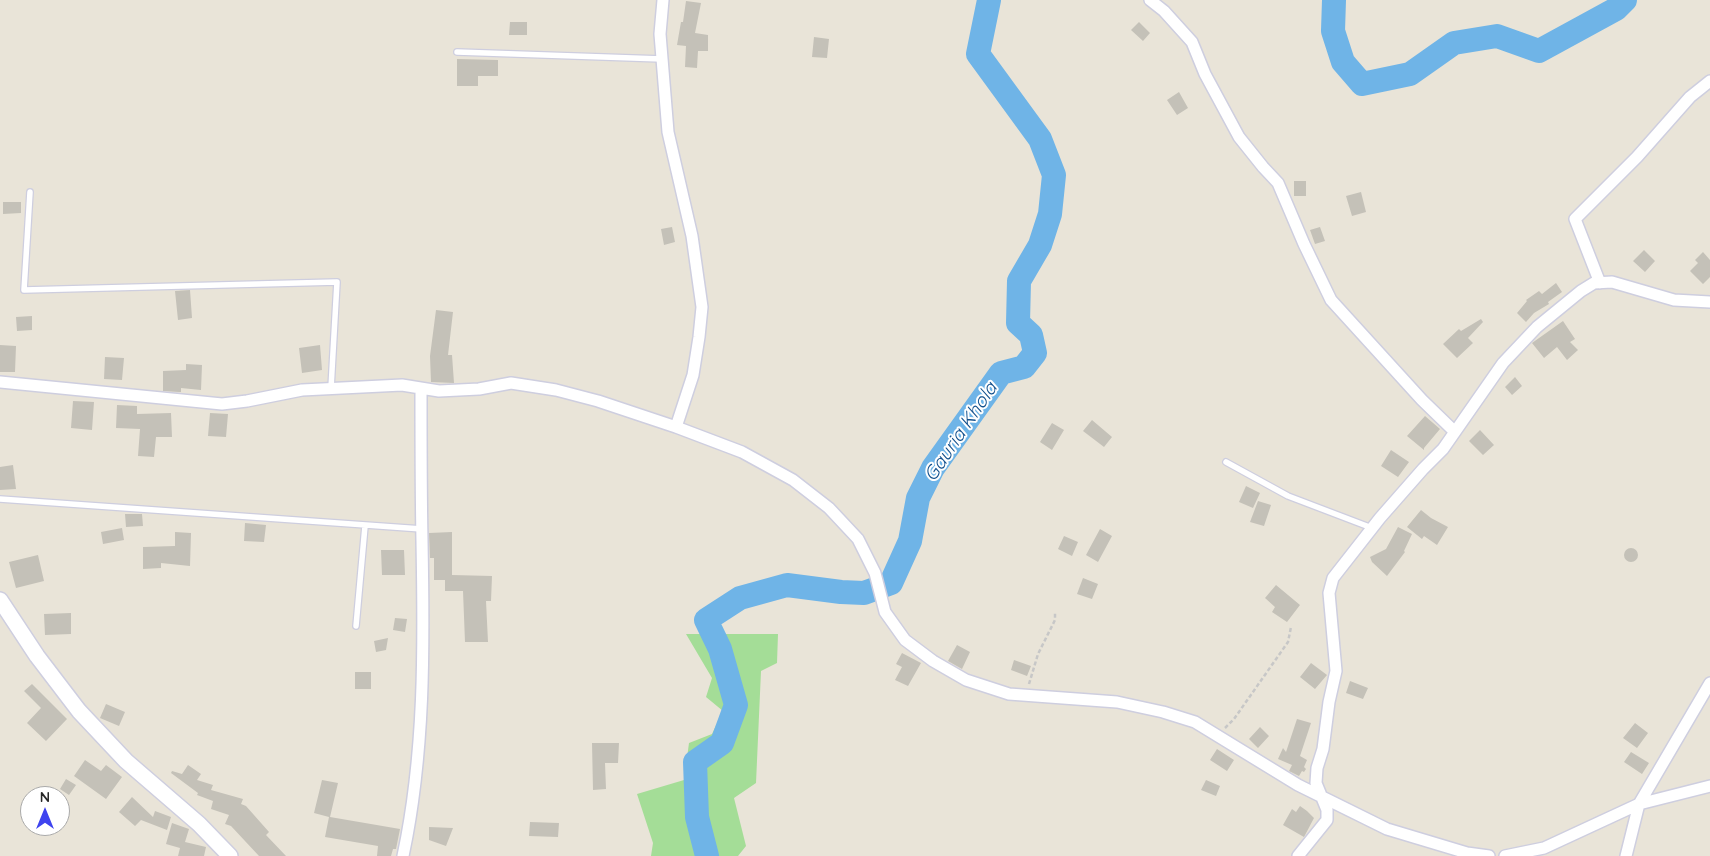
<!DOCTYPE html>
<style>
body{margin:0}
#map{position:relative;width:1710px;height:856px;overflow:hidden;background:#e9e4d8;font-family:Quicksand,sans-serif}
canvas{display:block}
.north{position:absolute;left:20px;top:786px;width:50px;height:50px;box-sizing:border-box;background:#fff;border:1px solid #a9a9a9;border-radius:50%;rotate:0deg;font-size:14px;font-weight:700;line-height:20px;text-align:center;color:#272727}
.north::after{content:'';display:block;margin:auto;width:18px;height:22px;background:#3f44ef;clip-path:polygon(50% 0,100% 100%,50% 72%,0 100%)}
</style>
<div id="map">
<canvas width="1710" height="856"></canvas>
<div class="north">N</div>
</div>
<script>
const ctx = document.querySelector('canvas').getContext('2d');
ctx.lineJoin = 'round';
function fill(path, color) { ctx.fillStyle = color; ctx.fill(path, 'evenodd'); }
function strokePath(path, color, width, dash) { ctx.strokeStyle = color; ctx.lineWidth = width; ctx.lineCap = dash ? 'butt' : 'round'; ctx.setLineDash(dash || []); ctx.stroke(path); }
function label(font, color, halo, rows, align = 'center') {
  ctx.font = font + ' Quicksand,sans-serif'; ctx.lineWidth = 4; ctx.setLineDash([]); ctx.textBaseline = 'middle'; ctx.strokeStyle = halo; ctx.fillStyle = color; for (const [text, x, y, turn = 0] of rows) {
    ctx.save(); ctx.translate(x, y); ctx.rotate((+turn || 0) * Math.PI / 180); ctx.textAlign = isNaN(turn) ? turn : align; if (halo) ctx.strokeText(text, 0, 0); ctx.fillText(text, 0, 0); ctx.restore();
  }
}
fill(new Path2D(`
 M 686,634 L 778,634 L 777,663 L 761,671 L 756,783 L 734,798 L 746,846 L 738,856 L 651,856 L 653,843 L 637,794 L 684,780 L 689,743 L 712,734 L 723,711 L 706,697 L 712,678 Z`), '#a4dd97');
strokePath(new Path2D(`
 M 1334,0 L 1333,31 L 1343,62 L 1362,84 L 1410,74 L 1454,43 L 1497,36 L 1539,51 L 1616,9 L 1625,0
 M 707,856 L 697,817 L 695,762 L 722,743 L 736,705 L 720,649 L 706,620 L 740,598 L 787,585 L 841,592 L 864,593 L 891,583 L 910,541 L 918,498 L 933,468 L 1001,373 L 1024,367 L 1035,353 L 1031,335 L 1018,323 L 1019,281 L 1040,245 L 1050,214 L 1054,175 L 1040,139 L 978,54 L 989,0`), '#6fb4e7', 24);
fill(new Path2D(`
 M 686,1 L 701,3 L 695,33 L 708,35 L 708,51 L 698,51 L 697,68 L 685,67 L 686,46 L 677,45 L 681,22 L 683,22 Z
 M 510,22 L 527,22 L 527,35 L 509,35 Z
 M 1139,22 L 1150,33 L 1143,41 L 1131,30 Z
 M 814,37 L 829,39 L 827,58 L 812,57 Z
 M 457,59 L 498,60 L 498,76 L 478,76 L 478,86 L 457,86 Z
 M 1179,92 L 1188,108 L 1177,115 L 1167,100 Z
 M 1294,181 L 1306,181 L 1306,196 L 1294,196 Z
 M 1361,192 L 1366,212 L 1352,216 L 1346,196 Z
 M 3,202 L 21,202 L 21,213 L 3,214 Z
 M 672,227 L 675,242 L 664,245 L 661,229 Z
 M 1320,227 L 1325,241 L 1315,244 L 1310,230 Z
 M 1644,250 L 1655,261 L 1645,272 L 1633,261 Z
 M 1703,252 L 1710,260 L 1710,277 L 1703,284 L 1690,271 L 1698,263 L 1695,260 Z
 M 1556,283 L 1562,292 L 1548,302 L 1549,304 L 1534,313 L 1526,322 L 1517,313 L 1527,301 L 1526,300 L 1539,291 L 1542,294 Z
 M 190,290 L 192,318 L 178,320 L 175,291 Z
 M 436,310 L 453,312 L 448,355 L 452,355 L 454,383 L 431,382 L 430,356 Z
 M 32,316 L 32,330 L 17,331 L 16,317 Z
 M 1481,319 L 1483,322 L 1468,338 L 1473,343 L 1457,358 L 1443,344 L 1459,329 L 1461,331 Z
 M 1563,321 L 1575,339 L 1570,342 L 1578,350 L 1567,360 L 1557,347 L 1544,358 L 1532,343 Z
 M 0,345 L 16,346 L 15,372 L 0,372 Z
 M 320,345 L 322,370 L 302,373 L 299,348 Z
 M 105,357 L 124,358 L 122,380 L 104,379 Z
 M 186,364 L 202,365 L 201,390 L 181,388 L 181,392 L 179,392 L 163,391 L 163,371 L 186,370 Z
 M 1515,377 L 1522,386 L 1512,395 L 1505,387 Z
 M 73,401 L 94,402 L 92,430 L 71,428 Z
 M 117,405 L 137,406 L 137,414 L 171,413 L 172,437 L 156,437 L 154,457 L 138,456 L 140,429 L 116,428 Z
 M 210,413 L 228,414 L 226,437 L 208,436 Z
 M 1425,416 L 1440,429 L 1424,448 L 1424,450 L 1407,436 Z
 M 1092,420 L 1112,437 L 1104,447 L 1083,431 Z
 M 1052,423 L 1064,430 L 1052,450 L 1040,442 Z
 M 1480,430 L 1494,445 L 1483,455 L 1469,441 Z
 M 1391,450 L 1409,462 L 1398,477 L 1381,466 Z
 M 13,465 L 16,489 L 0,490 L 0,467 Z
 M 1246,486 L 1260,493 L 1253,508 L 1239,502 Z
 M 1258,501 L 1271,505 L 1264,526 L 1250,522 Z
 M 1421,510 L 1431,518 L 1448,527 L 1437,545 L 1424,536 L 1422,539 L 1407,527 Z
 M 125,514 L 142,514 L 143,526 L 126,527 Z
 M 245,523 L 266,525 L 264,542 L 244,541 Z
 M 1398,527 L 1412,534 L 1404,551 L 1405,552 L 1387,576 L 1372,562 L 1370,557 L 1386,549 Z
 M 122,528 L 124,540 L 103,544 L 101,532 Z
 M 1100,529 L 1112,536 L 1098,562 L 1086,555 Z
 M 175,532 L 191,533 L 190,566 L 161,563 L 161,568 L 143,569 L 143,547 L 175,546 Z
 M 452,532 L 452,575 L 492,576 L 491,601 L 486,601 L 488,642 L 465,642 L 463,591 L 445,591 L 445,580 L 434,580 L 434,558 L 430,558 L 429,533 Z
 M 1064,536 L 1078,542 L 1072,556 L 1058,549 Z
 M1624 555a7 7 0 1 1 14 0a7 7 0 1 1-14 0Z
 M 381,550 L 404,550 L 405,575 L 382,575 Z
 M 38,555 L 44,581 L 16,588 L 9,562 Z
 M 1083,578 L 1098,584 L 1092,599 L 1077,594 Z
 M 1276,585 L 1300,605 L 1287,622 L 1272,612 L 1275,607 L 1265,598 Z
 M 71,613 L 71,634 L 45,635 L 44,614 Z
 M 395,618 L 407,619 L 405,632 L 393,630 Z
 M 388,638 L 386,650 L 376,652 L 374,641 Z
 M 957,645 L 970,652 L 962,669 L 948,661 Z
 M 902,653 L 921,663 L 908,686 L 895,680 L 902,667 L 896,664 Z
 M 1014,660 L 1031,666 L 1027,676 L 1011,670 Z
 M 1311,663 L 1327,675 L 1315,689 L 1300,677 Z
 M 355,672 L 371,672 L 371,689 L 355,689 Z
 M 1350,681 L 1368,688 L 1363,699 L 1346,693 Z
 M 32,684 L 67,719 L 46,741 L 27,723 L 41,708 L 24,691 Z
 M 106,704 L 125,712 L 119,726 L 100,718 Z
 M 1297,719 L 1311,723 L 1300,756 L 1307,760 L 1304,767 L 1306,769 L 1304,772 L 1302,771 L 1299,776 L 1289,771 L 1292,765 L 1278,759 L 1283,748 L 1286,752 Z
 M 1635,723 L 1648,733 L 1637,748 L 1623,738 Z
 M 1260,727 L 1269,736 L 1258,748 L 1249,739 Z
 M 592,743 L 619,743 L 618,763 L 605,763 L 606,789 L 593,790 Z
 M 1217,749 L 1234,760 L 1227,771 L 1210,760 Z
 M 1631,752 L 1649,763 L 1642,774 L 1624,762 Z
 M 85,760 L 101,771 L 106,765 L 122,777 L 106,799 L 74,776 Z
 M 188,765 L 201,774 L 197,780 L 213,785 L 211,790 L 243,799 L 241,804 L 246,806 L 269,832 L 266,835 L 286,856 L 259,856 L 231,826 L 225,824 L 229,815 L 211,809 L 213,801 L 197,795 L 198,793 L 171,773 L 172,771 L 182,774 Z
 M 66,779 L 76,785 L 69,795 L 60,789 Z
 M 322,780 L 338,783 L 330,817 L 400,829 L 396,849 L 393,849 L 391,856 L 377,856 L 378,846 L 325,837 L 329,817 L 314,813 Z
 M 1206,780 L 1220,786 L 1216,796 L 1201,790 Z
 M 132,797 L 153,817 L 155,811 L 171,817 L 167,830 L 141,820 L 135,826 L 119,812 Z
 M 1300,806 L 1307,811 L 1314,818 L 1304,837 L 1283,825 L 1292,809 L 1296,812 Z
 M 530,822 L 559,823 L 558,837 L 529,836 Z
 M 172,823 L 189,829 L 185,842 L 206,847 L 204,856 L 178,856 L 180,848 L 166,844 Z
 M 429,827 L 453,828 L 446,846 L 429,840 Z`), '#c4c1b8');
const service = new Path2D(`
 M 457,52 L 662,59
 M 30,192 L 24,290 L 337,282 L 331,388
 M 1226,462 L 1288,496 L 1372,528
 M 0,499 L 422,529
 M 356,626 L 365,526`);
const minor = new Path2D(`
 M 663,0 L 660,34 L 668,132 L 692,236 L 702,307 L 699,337 L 693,375 L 676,427
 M 1150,0 L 1164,11 L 1192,42 L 1205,74 L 1239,137 L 1263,167 L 1278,183 L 1304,244 L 1331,300 L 1422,400 L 1455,432
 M 1600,283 L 1575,219 L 1637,157 L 1690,97 L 1710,81
 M 0,382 L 222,404 L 247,401 L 302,390 L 402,385 L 439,391 L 479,389 L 511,383 L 556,390 L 598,401 L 676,427 L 742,452 L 793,480 L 829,508 L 858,539 L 875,573 L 885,612 L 905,640 L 933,661 L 966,680 L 1009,694 L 1117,702 L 1163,712 L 1195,722 L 1298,785 L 1387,829 L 1467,853 L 1489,856
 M 403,856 C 425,753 424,646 422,541 C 421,491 421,440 421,389
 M 1298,856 L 1327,820 L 1327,810 L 1316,783 L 1317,768 L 1323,749 L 1329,702 L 1336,671 L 1329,593 L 1333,578 L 1380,518 L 1423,469 L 1443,449 L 1503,363 L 1537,327 L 1581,291 L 1594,283 L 1612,282 L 1674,300 L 1710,302
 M 1505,856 L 1544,848 L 1639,804 L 1710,786
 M 1626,856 L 1639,804 L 1710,683`);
const tertiary = new Path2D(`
 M 0,600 L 37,656 L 79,711 L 126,761 L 199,824 L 230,856`);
strokePath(service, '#cecedf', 8);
strokePath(minor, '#cecedf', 14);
strokePath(tertiary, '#cecedf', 18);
strokePath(new Path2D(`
 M 1029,684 L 1038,654 L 1055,620 L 1055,613
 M 1225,728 L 1234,719 L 1288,642 L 1291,627`), '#c7c7c7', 2.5, [4, 2.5]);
strokePath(service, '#fff', 5.5);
strokePath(minor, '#fff', 11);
strokePath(tertiary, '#fff', 15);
label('italic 19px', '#14518d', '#fff', [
 ["Gauria Khola",961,432,-56]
]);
</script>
